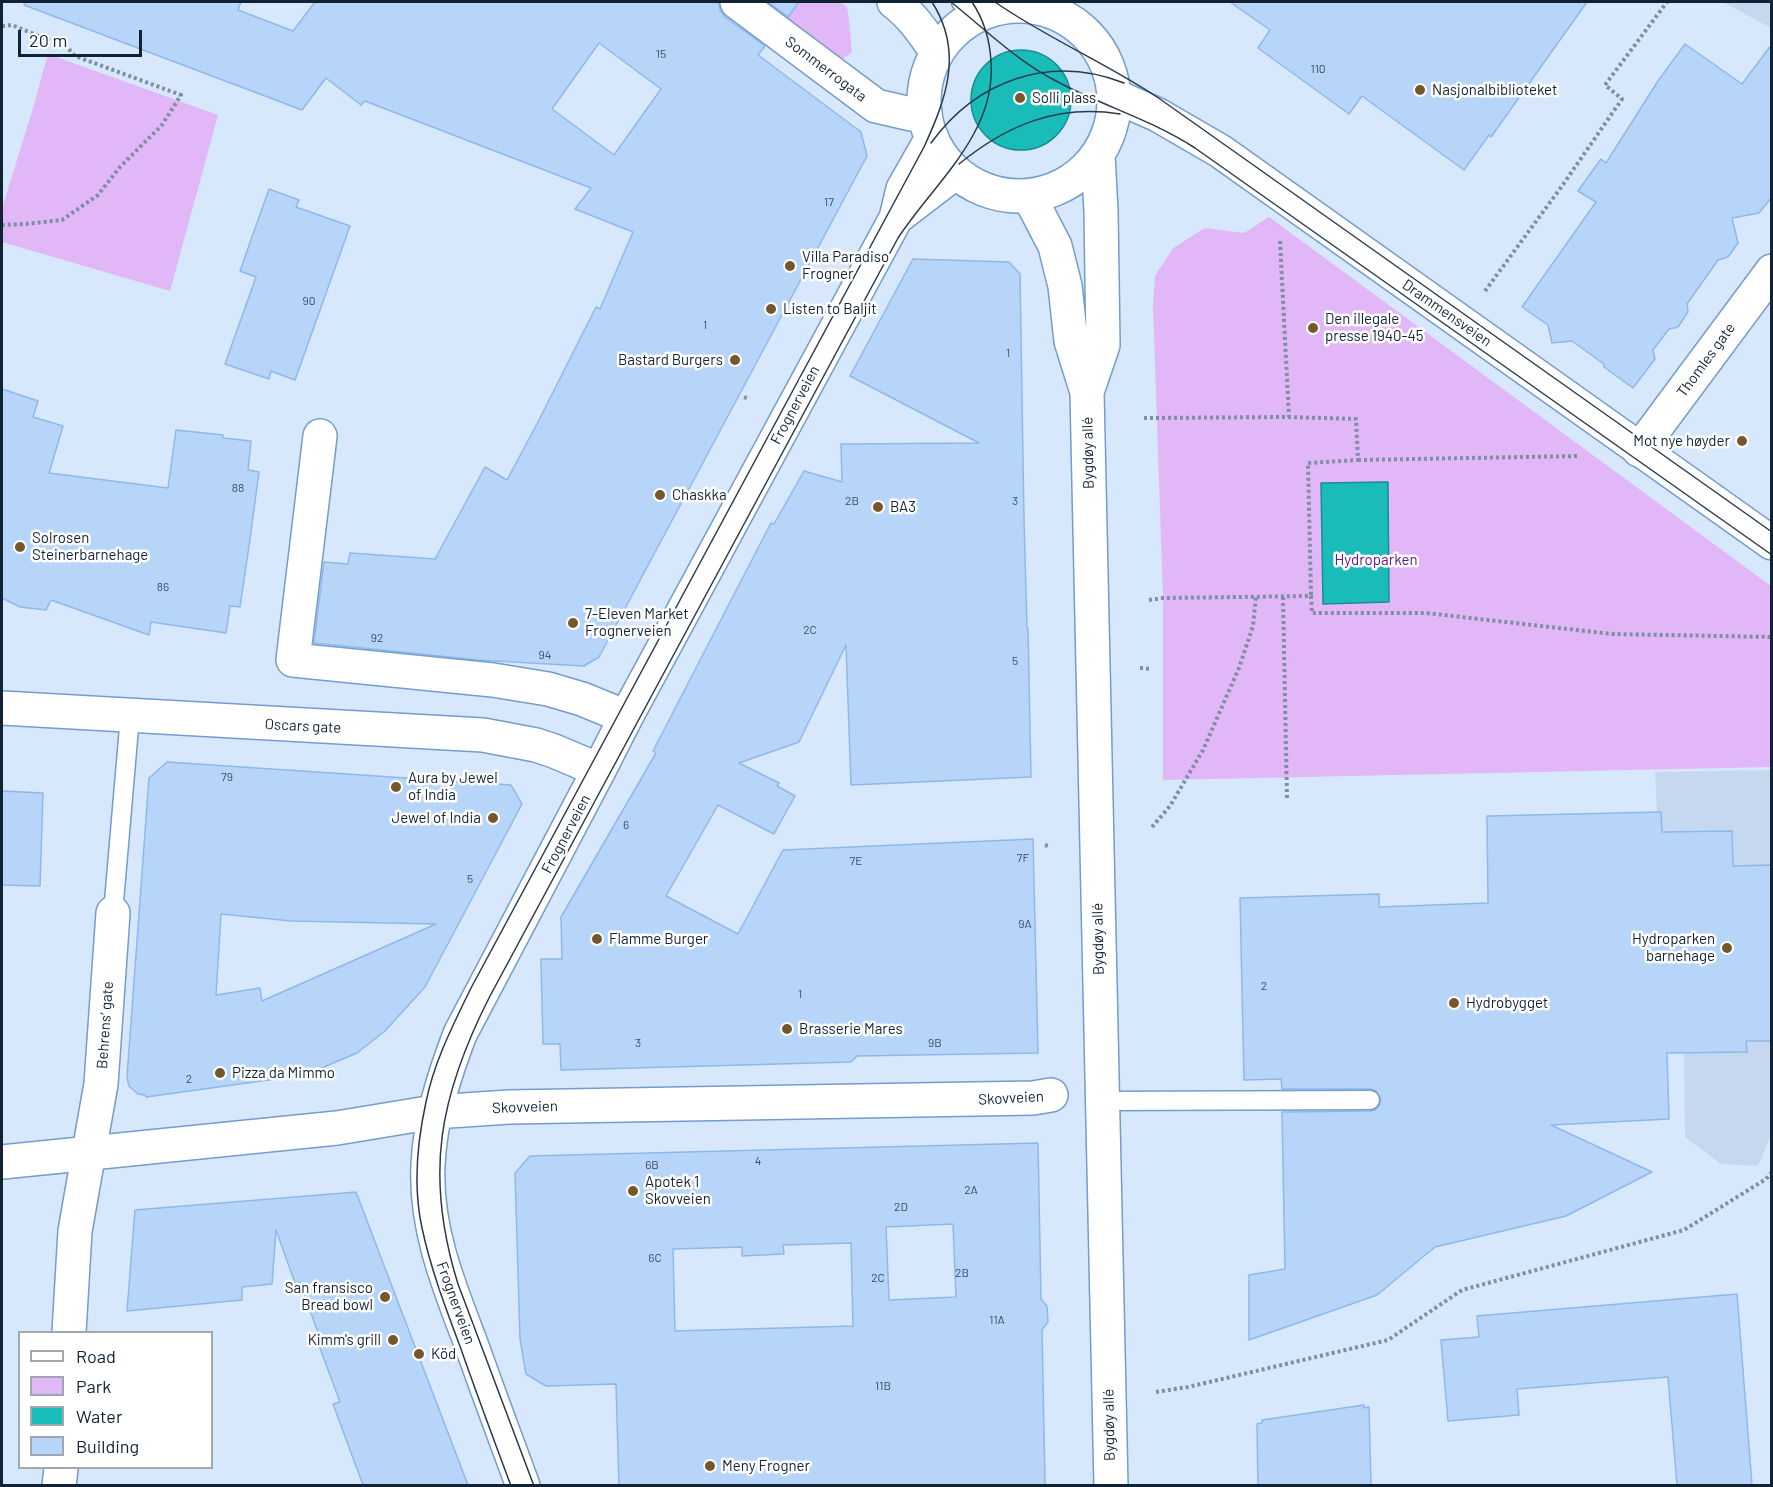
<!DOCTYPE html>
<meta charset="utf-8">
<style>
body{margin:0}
#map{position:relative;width:1773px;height:1487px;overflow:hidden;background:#d7e8fc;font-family:Barlow,sans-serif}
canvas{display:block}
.frame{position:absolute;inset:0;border:3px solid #122235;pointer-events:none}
.legend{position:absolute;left:18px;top:1331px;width:195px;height:138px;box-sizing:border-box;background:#fff;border:2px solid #a0a7ae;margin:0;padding:8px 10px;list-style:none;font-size:18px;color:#122235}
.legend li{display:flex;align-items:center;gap:12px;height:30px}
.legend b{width:30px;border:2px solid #a0a7ae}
.scale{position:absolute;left:18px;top:30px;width:124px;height:27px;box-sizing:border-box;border:3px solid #122235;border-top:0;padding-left:8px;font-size:18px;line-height:21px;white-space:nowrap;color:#122235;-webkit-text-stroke:4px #fff;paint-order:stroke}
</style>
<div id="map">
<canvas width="1773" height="1487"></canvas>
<div class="frame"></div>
<ul class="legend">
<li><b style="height:8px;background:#fff"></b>Road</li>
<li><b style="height:16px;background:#e1b7f8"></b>Park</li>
<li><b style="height:16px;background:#1abcba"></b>Water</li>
<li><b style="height:16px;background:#b7d5f9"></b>Building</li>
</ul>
<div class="scale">20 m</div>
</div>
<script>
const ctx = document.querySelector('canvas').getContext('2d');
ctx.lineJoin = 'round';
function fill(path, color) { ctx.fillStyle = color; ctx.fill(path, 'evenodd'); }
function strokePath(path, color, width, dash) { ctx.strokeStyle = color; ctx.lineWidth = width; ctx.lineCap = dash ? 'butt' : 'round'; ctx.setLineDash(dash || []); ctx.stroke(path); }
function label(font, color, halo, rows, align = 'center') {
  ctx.font = font + ' Barlow,sans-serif'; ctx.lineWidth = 5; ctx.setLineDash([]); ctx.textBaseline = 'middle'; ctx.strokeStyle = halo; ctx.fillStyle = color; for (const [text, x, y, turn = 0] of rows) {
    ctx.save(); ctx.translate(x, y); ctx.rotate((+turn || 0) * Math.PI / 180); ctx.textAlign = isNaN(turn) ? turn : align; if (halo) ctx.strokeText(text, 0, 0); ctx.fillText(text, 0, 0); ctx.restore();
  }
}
fill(new Path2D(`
 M 1723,2 L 1771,2 L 1771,28 Z
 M 1771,770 L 1772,1132 L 1758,1166 L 1721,1164 L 1685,1137 L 1683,982 L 1664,915 L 1661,812 L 1657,812 L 1655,772 Z`), '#c5d8ef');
fill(new Path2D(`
 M 759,2 L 840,2 L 846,6 L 848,11 L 852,52 L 846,57 L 837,60 Z
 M 48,54 L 218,115 L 170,291 L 2,242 L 2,208 L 31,115 Z
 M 1269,217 L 1771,586 L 1771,767 L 1163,780 L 1163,598 L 1153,306 L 1155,276 L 1173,248 L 1205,228 L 1244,233 Z`), '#e1b7f8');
const water = new Path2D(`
 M971 100a50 50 0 1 1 100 0a50 50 0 1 1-100 0Z
 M 1388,482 L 1389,602 L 1323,604 L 1321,483 Z`);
fill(water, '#1abcba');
strokePath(water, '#188e92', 1.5);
const building = new Path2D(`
 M 25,2 L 241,2 L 238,10 L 293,31 L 315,2 L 719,2 L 720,10 L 725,17 L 765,46 L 758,55 L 861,132 L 867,156 L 599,657 L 584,666 L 478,660 L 314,643 L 324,562 L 348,564 L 350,553 L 435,559 L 485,467 L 507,480 L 539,420 L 596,307 L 600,309 L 633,232 L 575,209 L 591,188 L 365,101 L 361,105 L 326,78 L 302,110 L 24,5 ZM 599,43 L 661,89 L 614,155 L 552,109 Z
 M 768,2 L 799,2 L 788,17 Z
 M 1230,2 L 1587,2 L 1491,137 L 1489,135 L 1464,170 L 1362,96 L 1349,114 L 1258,48 L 1270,30 Z
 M 1685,44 L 1742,84 L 1772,44 L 1772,197 L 1759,213 L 1732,218 L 1738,243 L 1728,257 L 1718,260 L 1687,304 L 1688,312 L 1678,327 L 1669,329 L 1653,350 L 1655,359 L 1633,388 L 1604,367 L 1604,364 L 1572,341 L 1552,343 L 1548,325 L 1522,307 L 1596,202 L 1578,191 L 1601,159 L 1606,163 L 1658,81 Z
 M 269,189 L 299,200 L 296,207 L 350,226 L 295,380 L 271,371 L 269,379 L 225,364 L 256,277 L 240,271 Z
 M 913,259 L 1009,262 L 1020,274 L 1024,519 L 1027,628 L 1028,628 L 1031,777 L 851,785 L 846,645 L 799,742 L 739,763 L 779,783 L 777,786 L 795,796 L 774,834 L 718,805 L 666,896 L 738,934 L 783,850 L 1033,839 L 1038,1053 L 857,1056 L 851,1062 L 561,1070 L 560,1044 L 543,1044 L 541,959 L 562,959 L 561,917 L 656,753 L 653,751 L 771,523 L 774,524 L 804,471 L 842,482 L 841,444 L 979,443 L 850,376 Z
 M 2,389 L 38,401 L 33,417 L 63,426 L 49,473 L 168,488 L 176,430 L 223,435 L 223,438 L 251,441 L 248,470 L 259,472 L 249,546 L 240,607 L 230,606 L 226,633 L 151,622 L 149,635 L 51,600 L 46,610 L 20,607 L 2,598 Z
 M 167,762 L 511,785 L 522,804 L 425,987 L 385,1031 L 357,1053 L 305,1075 L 146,1097 L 145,1095 L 138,1094 L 129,1086 L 127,1077 L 149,778 ZM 221,914 L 291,921 L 436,924 L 262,1001 L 260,988 L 216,995 Z
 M 2,791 L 43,793 L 40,886 L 2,885 Z
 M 1661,812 L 1662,832 L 1732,831 L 1733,866 L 1772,865 L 1772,1041 L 1746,1041 L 1747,1052 L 1667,1053 L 1669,1119 L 1551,1125 L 1652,1172 L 1566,1216 L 1435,1247 L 1377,1295 L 1249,1340 L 1249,1275 L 1285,1269 L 1282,1112 L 1370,1111 L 1375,1110 L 1379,1106 L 1381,1099 L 1376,1091 L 1371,1089 L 1282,1089 L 1281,1079 L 1244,1080 L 1240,898 L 1379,894 L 1379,907 L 1488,903 L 1487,816 Z
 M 1038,1143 L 1041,1299 L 1047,1306 L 1048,1322 L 1042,1330 L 1045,1485 L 619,1485 L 616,1384 L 546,1386 L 526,1374 L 520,1339 L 515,1173 L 530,1156 ZM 953,1224 L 956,1297 L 889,1300 L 886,1227 ZM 851,1243 L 853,1326 L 675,1331 L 673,1249 L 742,1247 L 742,1256 L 784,1254 L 783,1245 Z
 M 356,1192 L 401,1310 L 468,1485 L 363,1485 L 333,1404 L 340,1402 L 318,1343 L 321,1341 L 300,1282 L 295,1283 L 276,1230 L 272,1284 L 242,1287 L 242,1300 L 127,1311 L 135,1210 Z
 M 1737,1294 L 1752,1485 L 1677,1485 L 1668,1377 L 1517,1389 L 1519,1415 L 1448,1421 L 1441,1340 L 1479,1337 L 1477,1316 Z
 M 1364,1405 L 1364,1408 L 1369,1407 L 1371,1485 L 1258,1485 L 1257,1424 L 1262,1423 L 1262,1420 Z`);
fill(building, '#b7d5f9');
strokePath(building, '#8fb8ea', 1.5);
const lane = new Path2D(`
 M 961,2 L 974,16
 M 113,913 L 130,716
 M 1102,1101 L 1370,1100`);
const street = new Path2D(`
 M 737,2 L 876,106 L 911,114 L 925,113
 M 1044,8 L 1047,2
 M 320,436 L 293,660 L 493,680 L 548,689 L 582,699 L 626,717
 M 1639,450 L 1772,271
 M 2,708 L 483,735 L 536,745 L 554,751 L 599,770
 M 434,1112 L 509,1107 L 1033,1098 L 1051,1095
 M 69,1332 L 75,1231 L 101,1084 L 113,913
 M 59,1486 L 61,1468`);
const secondary = new Path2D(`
 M 894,2 C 912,15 924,34 937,52
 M924 101a95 95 0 1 1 190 0a95 95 0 1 1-190 0Z
 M 1115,96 L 1158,115 L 1220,151 L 1772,543
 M 1029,196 L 1055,246 L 1065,286 L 1071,341 L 1087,392 L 1111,1486
 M 896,218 L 956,172
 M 1087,392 L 1103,345 L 1101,211 L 1098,155
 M 2,1162 L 337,1128 L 434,1112
 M 523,1486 C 505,1437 487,1389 470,1341 C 448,1284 425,1227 428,1165 C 430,1119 444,1076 460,1034 L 599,770 L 626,717 L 896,218 L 903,189 L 932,138`);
strokePath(lane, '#749ccd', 21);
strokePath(street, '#749ccd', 36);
strokePath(secondary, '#749ccd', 36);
strokePath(new Path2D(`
 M 2,26 L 12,25 L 68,48 L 75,56 L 181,95 L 162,125 L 120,167 L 98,195 L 62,220 L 25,224 L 2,225
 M 1280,241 L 1289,417
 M 1485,291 L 1562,186 L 1622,99 L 1605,85 L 1667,2
 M 744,397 L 749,399
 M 1144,418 L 1289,417 L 1356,419 L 1358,460 L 1308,463 L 1311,596
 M 1358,460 L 1578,456
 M 1283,597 L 1287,799
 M 1149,600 L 1163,598 L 1311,596 L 1312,613 L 1426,613 L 1612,634 L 1772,637
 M 1140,668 L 1151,669
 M 1152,827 L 1170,806 L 1203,750 L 1239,668 L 1253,626 L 1256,597
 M 1045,845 L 1048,846
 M 1156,1392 L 1188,1387 L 1388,1340 L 1462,1290 L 1684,1230 L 1766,1179 L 1772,1172`), '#7f8fa3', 4, [3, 3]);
strokePath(lane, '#fff', 18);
strokePath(street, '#fff', 33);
strokePath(secondary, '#fff', 33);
strokePath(new Path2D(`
 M 951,2 C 986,30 1018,62 1058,82 C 1103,106 1152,120 1195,148 L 1772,555
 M 995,2 C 1048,39 1107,63 1160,99 L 1772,532
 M 931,143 C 977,80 1050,54 1124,83
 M 959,164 C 1007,125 1057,104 1120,114
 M 511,1486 C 494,1440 477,1395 461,1349 C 446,1309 431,1270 422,1228 C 413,1187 417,1143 426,1102 C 434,1062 453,1025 471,988 L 924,147 C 946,99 964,52 932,2
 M 534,1486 L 458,1284 C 424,1175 439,1096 490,996 L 898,238 C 934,183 996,134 991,62 C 990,40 984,20 972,2`), '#2a3a4d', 1.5);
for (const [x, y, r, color] of [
 [1420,90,6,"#76572c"],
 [1020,98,6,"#76572c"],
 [790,266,6,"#76572c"],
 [771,309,6,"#76572c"],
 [1313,328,6,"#76572c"],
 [735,360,6,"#76572c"],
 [1742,441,6,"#76572c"],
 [660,495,6,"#76572c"],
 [878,507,6,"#76572c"],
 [20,547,6,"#76572c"],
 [573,623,6,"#76572c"],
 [396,787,6,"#76572c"],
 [493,818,6,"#76572c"],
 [597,939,6,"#76572c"],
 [1727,948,6,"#76572c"],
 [1454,1003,6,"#76572c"],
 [787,1029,6,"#76572c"],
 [220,1073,6,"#76572c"],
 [633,1191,6,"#76572c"],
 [385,1297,6,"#76572c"],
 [393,1340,6,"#76572c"],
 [419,1354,6,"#76572c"],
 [710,1466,6,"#76572c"]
]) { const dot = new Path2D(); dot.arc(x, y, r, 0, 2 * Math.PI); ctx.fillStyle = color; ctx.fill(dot); strokePath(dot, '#fff', 2); }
label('12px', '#3b4f66', null, [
 ["15",661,54],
 ["110",1318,69],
 ["17",829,202],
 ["90",309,301],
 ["1",705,325],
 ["1",1008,353],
 ["88",238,488],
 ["2B",852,501],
 ["3",1015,501],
 ["86",163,587],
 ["2C",810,630],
 ["92",377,638],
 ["94",545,655],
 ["5",1015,661],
 ["79",227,777],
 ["6",626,825],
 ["7F",1023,858],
 ["7E",856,861],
 ["5",470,879],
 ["9A",1025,924],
 ["2",1264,986],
 ["1",800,994],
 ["3",638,1043],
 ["9B",935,1043],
 ["2",189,1079],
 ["4",758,1161],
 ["6B",652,1165],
 ["2A",971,1190],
 ["2D",901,1207],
 ["6C",655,1258],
 ["2B",962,1273],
 ["2C",878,1278],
 ["11A",997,1320],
 ["11B",883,1386]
]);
label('15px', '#122235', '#fff', [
 ["Sommerrogata",826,69,37],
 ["Drammensveien",1447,313,35],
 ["Thomles gate",1706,360,-54],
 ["Frognerveien",795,405,-62],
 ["Bygdøy allé",1088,453,-91],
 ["Oscars gate",303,726,3],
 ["Frognerveien",566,834,-62],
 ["Bygdøy allé",1098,939,-91],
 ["Behrens’ gate",105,1025,-86],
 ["Skovveien",1011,1098,-3],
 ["Skovveien",525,1107,-2],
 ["Frognerveien",456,1303,70],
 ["Bygdøy allé",1109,1425,-91]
]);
label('15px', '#122235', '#fff', [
 ["Nasjonalbiblioteket",1432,90],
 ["Solli plass",1032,98],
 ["Villa Paradiso",802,257],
 ["Frogner",802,274],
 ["Listen to Baljit",783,309],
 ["Den illegale",1325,319],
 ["presse 1940-45",1325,336],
 ["Bastard Burgers",723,360,"right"],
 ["Mot nye høyder",1730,441,"right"],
 ["Chaskka",672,495],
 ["BA3",890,507],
 ["Solrosen",32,538],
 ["Steinerbarnehage",32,555],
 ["7-Eleven Market",585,614],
 ["Frognerveien",585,631],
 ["Aura by Jewel",408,778],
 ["of India",408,795],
 ["Jewel of India",481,818,"right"],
 ["Flamme Burger",609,939],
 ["Hydroparken",1715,939,"right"],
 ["barnehage",1715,956,"right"],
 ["Hydrobygget",1466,1003],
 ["Brasserie Mares",799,1029],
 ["Pizza da Mimmo",232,1073],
 ["Apotek 1",645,1182],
 ["Skovveien",645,1199],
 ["San fransisco",373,1288,"right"],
 ["Bread bowl",373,1305,"right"],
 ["Kimm's grill",381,1340,"right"],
 ["Köd",431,1354],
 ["Meny Frogner",722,1466]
], 'left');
label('15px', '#671488', '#fff', [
 ["Hydroparken",1376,560]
]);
</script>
